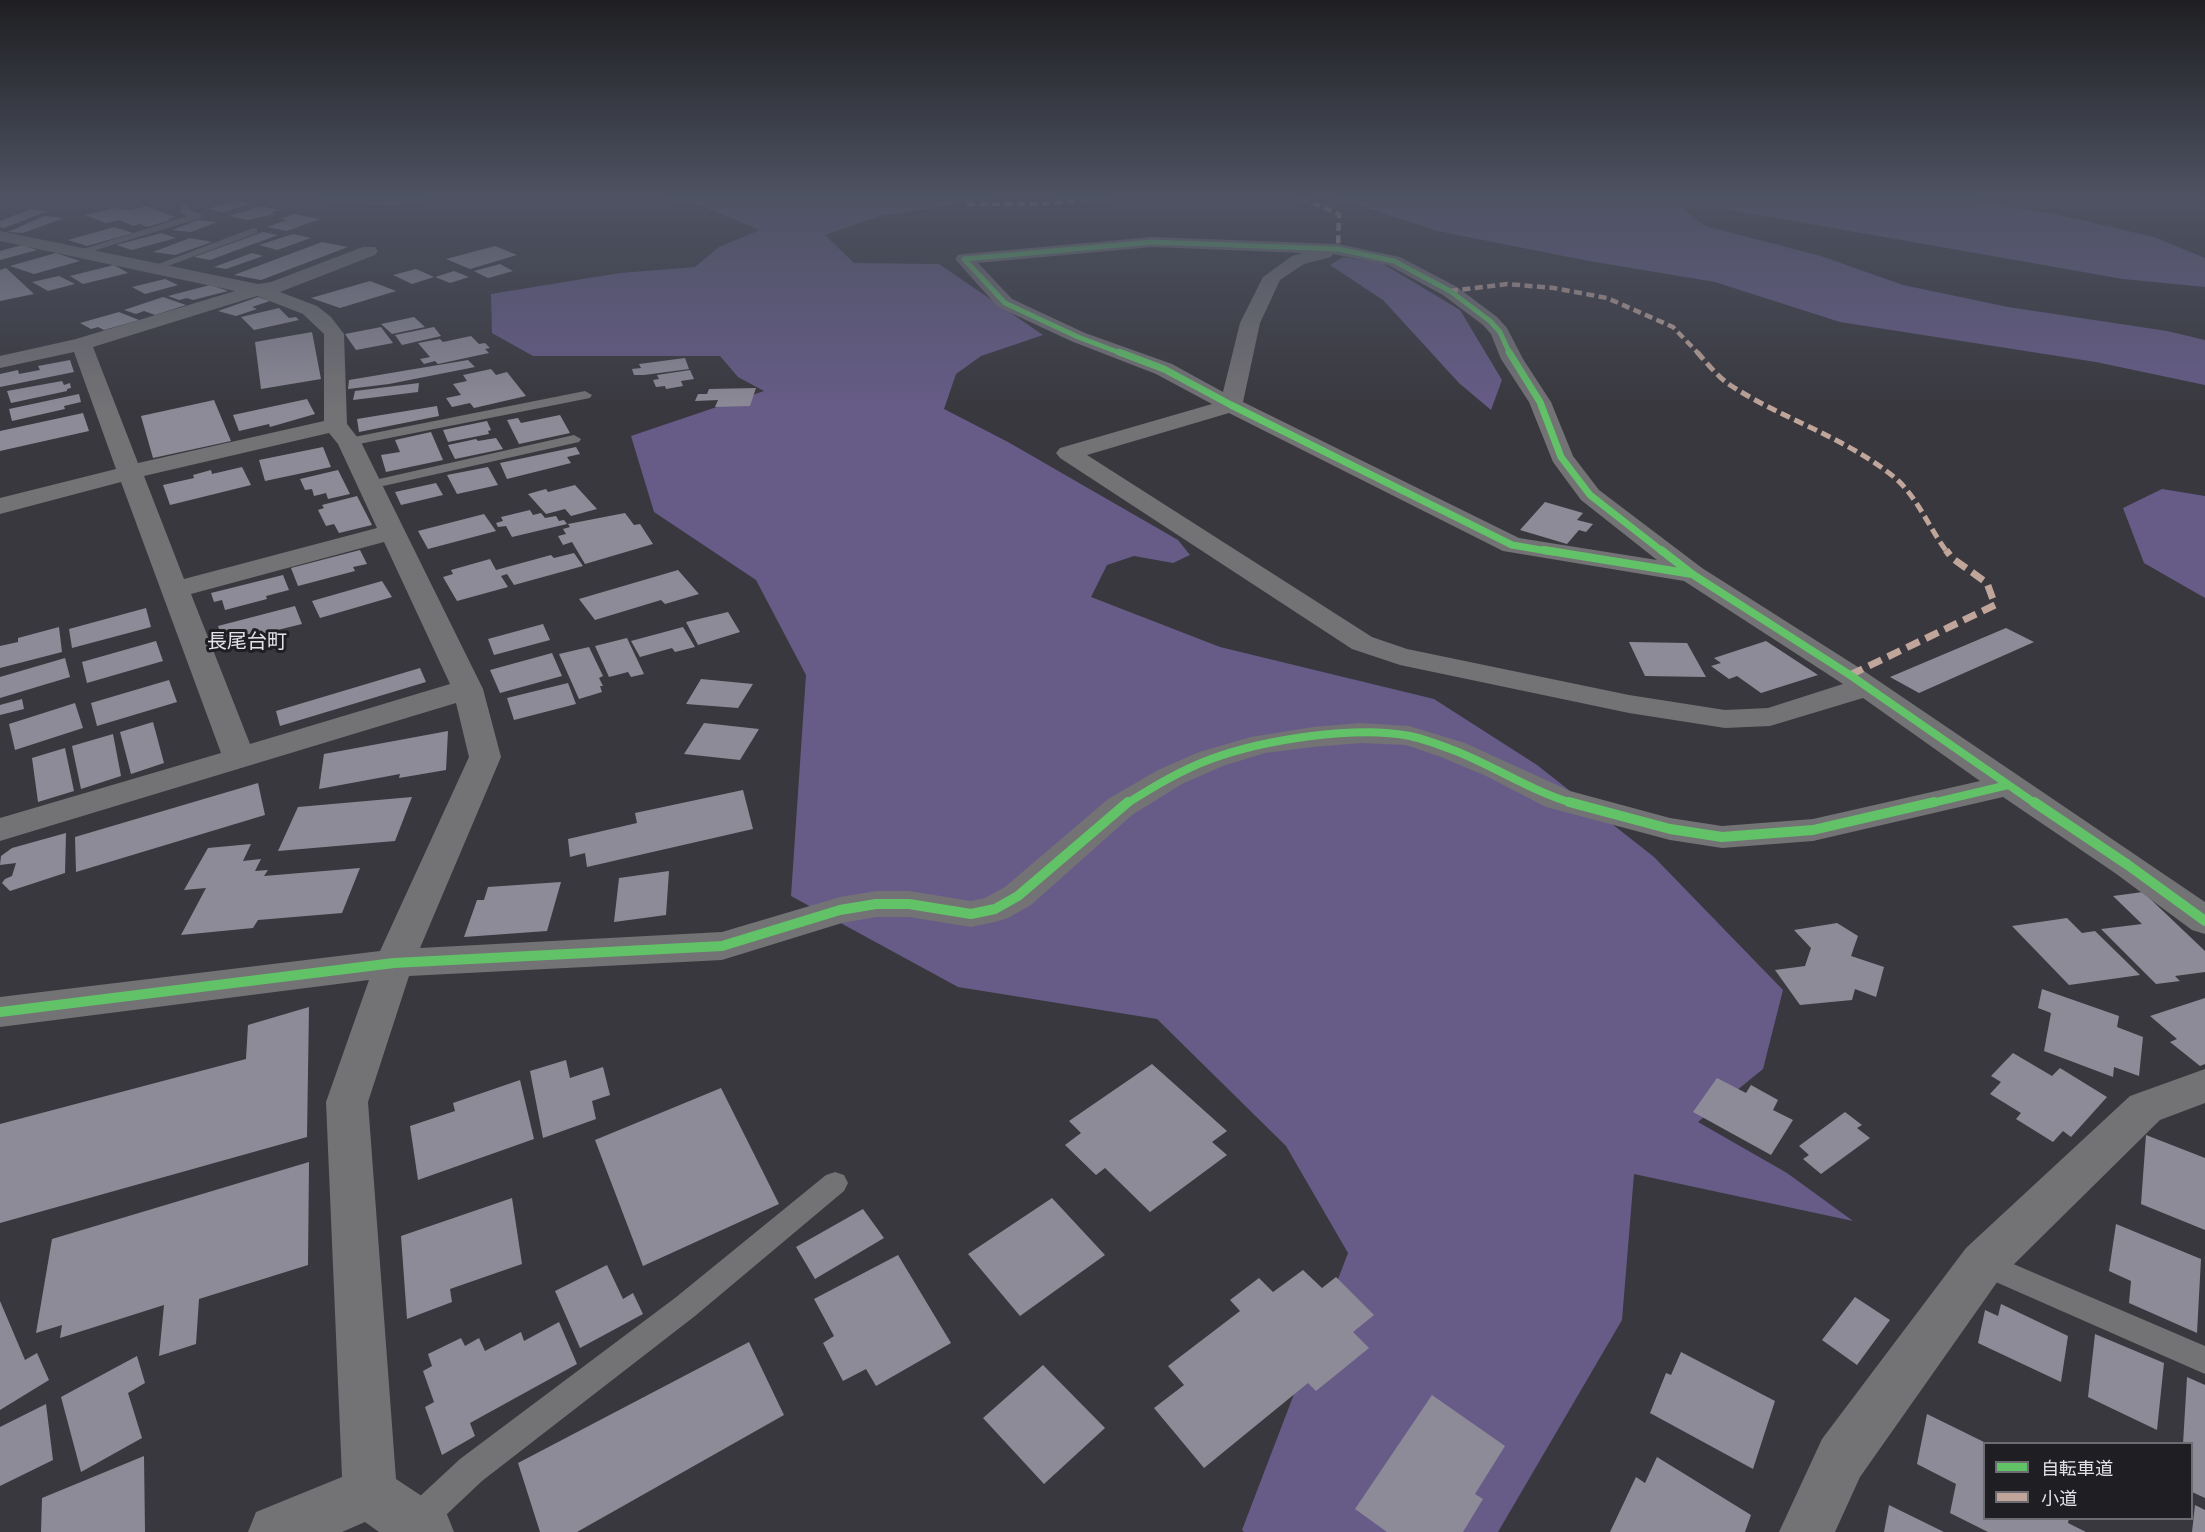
<!DOCTYPE html>
<meta charset="utf-8">
<style>
body{margin:0}
#map{position:relative;width:2205px;height:1532px;overflow:hidden;background:#39383e;font-family:"IBM Plex Serif","Noto Sans JP",serif}
canvas{display:block}
.legend{position:absolute;left:1983px;top:1442px;width:210px;height:78px;box-sizing:border-box;background:#1f1e23;border:2px solid #6d6c72;margin:0;padding:8px 10px;list-style:none;font-size:18px;color:#e3e2e9}
.legend li{display:flex;align-items:center;gap:12px;height:30px}
.legend b{width:30px;border:2px solid #6d6c72}
</style>
<div id="map">
<canvas width="2205" height="1532"></canvas>
<ul class="legend">
<li><b style="height:8px;background:#61c268"></b>自転車道</li>
<li><b style="height:8px;background:#c0a59a"></b>小道</li>
</ul>
</div>
<script>
const ctx = document.querySelector('canvas').getContext('2d');
ctx.lineJoin = 'round';
function fill(path, color) { ctx.fillStyle = color; ctx.fill(path, 'evenodd'); }
function strokePath(path, color, width, dash) { ctx.strokeStyle = color; ctx.lineWidth = width; ctx.lineCap = dash ? 'butt' : 'round'; ctx.setLineDash(dash || []); ctx.stroke(path); }
function label(font, color, halo, rows, align = 'center') {
  ctx.font = font + ' "IBM Plex Serif","Noto Sans JP",serif'; ctx.lineWidth = 6; ctx.setLineDash([]); ctx.textBaseline = 'middle'; ctx.strokeStyle = halo; ctx.fillStyle = color; for (const [text, x, y, turn = 0] of rows) {
    ctx.save(); ctx.translate(x, y); ctx.rotate((+turn || 0) * Math.PI / 180); ctx.textAlign = isNaN(turn) ? turn : align; if (halo) ctx.strokeText(text, 0, 0); ctx.fillText(text, 0, 0); ctx.restore();
  }
}
fill(new Path2D(`
 M 316,198 L 425,198 L 399,206 L 352,204 Z
 M 659,198 L 998,198 L 879,216 L 825,235 L 854,263 L 939,264 L 1043,335 L 981,356 L 956,374 L 944,409 L 1008,442 L 1178,540 L 1190,555 L 1173,563 L 1134,556 L 1107,565 L 1091,597 L 1220,647 L 1434,699 L 1537,765 L 1654,857 L 1783,990 L 1763,1069 L 1698,1122 L 1787,1173 L 1853,1221 L 1634,1174 L 1622,1320 L 1498,1532 L 1244,1532 L 1242,1530 L 1348,1253 L 1286,1146 L 1157,1019 L 958,987 L 791,896 L 806,675 L 756,580 L 654,512 L 631,436 L 764,391 L 738,377 L 720,356 L 533,356 L 492,333 L 491,294 L 620,273 L 695,267 L 719,247 L 760,230 L 693,203 Z
 M 1337,198 L 1973,198 L 1981,202 L 2055,214 L 2154,237 L 2205,258 L 2205,287 L 2123,279 L 1714,207 L 1682,208 L 1705,226 L 1821,256 L 1903,285 L 2008,307 L 2167,331 L 2205,340 L 2205,385 L 2096,362 L 1840,322 L 1715,282 L 1589,261 L 1438,231 Z
 M 1343,257 L 1382,263 L 1460,310 L 1502,380 L 1491,410 L 1459,383 L 1383,300 L 1330,265 Z
 M 2162,489 L 2205,496 L 2205,598 L 2144,563 L 2123,508 Z`), '#675c88');
fill(new Path2D(`
 M 237,200 L 251,204 L 223,212 L 208,209 Z
 M 146,206 L 175,217 L 167,219 L 171,220 L 147,227 L 140,224 L 133,226 L 119,220 L 106,223 L 85,215 L 114,208 L 130,210 Z
 M 261,206 L 279,210 L 270,213 L 275,214 L 247,220 L 229,216 Z
 M 31,209 L 48,211 L 4,228 L 0,227 L 0,221 Z
 M 294,214 L 320,219 L 287,231 L 267,227 L 287,220 L 280,219 Z
 M 44,216 L 64,218 L 23,233 L 8,232 Z
 M 198,220 L 217,222 L 191,232 L 172,230 Z
 M 114,227 L 133,233 L 87,246 L 68,240 Z
 M 263,232 L 278,235 L 210,260 L 194,257 Z
 M 161,233 L 176,238 L 132,250 L 116,245 Z
 M 293,234 L 311,238 L 277,250 L 259,245 Z
 M 190,238 L 212,242 L 175,255 L 153,252 Z
 M 322,242 L 348,247 L 261,280 L 234,275 Z
 M 22,245 L 37,250 L 0,260 L 0,251 Z
 M 495,246 L 517,255 L 470,269 L 446,259 Z
 M 56,253 L 80,261 L 34,274 L 10,266 Z
 M 252,253 L 263,256 L 226,269 L 214,267 Z
 M 500,264 L 513,271 L 488,278 L 474,271 Z
 M 114,265 L 128,273 L 83,284 L 70,276 Z
 M 6,268 L 34,294 L 0,301 L 0,270 Z
 M 416,269 L 434,277 L 412,284 L 393,275 Z
 M 454,271 L 469,277 L 450,283 L 435,277 Z
 M 59,276 L 75,284 L 48,291 L 32,282 Z
 M 165,279 L 178,285 L 145,294 L 132,287 Z
 M 370,281 L 396,291 L 340,308 L 311,298 Z
 M 210,285 L 228,291 L 193,300 L 187,298 L 179,300 L 168,296 Z
 M 163,297 L 186,305 L 155,315 L 144,311 L 136,314 L 124,310 Z
 M 258,297 L 270,301 L 252,307 L 257,309 L 236,316 L 218,311 Z
 M 279,308 L 289,318 L 296,317 L 299,320 L 254,330 L 241,317 Z
 M 119,312 L 139,320 L 104,330 L 98,327 L 91,329 L 80,323 Z
 M 414,317 L 425,327 L 392,334 L 381,324 Z
 M 381,327 L 393,343 L 356,350 L 345,334 Z
 M 434,327 L 441,336 L 402,345 L 395,335 Z
 M 312,332 L 321,379 L 261,389 L 255,342 Z
 M 471,336 L 479,344 L 485,343 L 490,348 L 485,349 L 489,353 L 438,364 L 435,361 L 424,364 L 420,359 L 430,357 L 418,343 L 440,339 L 443,342 Z
 M 685,358 L 689,369 L 644,375 L 634,375 L 632,369 L 641,368 L 639,364 Z
 M 70,360 L 74,372 L 0,387 L 0,374 L 18,370 L 19,374 L 40,370 L 38,366 Z
 M 468,360 L 475,367 L 389,384 L 348,389 L 349,380 Z
 M 491,369 L 496,375 L 507,372 L 526,396 L 474,408 L 470,403 L 452,407 L 446,398 L 461,395 L 453,384 L 467,381 L 463,375 Z
 M 690,370 L 694,379 L 681,381 L 683,386 L 666,389 L 665,386 L 656,387 L 653,380 L 659,379 L 657,375 Z
 M 62,381 L 64,385 L 70,383 L 71,388 L 67,389 L 67,391 L 11,403 L 7,391 Z
 M 419,383 L 418,392 L 353,400 L 355,391 Z
 M 756,388 L 750,406 L 715,407 L 718,400 L 695,401 L 698,394 L 707,394 L 709,389 Z
 M 79,394 L 81,402 L 64,406 L 65,409 L 12,421 L 9,409 Z
 M 307,399 L 315,414 L 270,427 L 269,424 L 239,431 L 233,415 Z
 M 214,400 L 231,441 L 153,458 L 141,416 Z
 M 437,406 L 439,416 L 359,432 L 357,419 Z
 M 83,413 L 89,431 L 0,451 L 0,431 Z
 M 560,415 L 570,433 L 519,444 L 507,420 L 518,418 L 521,423 Z
 M 487,421 L 491,430 L 488,431 L 489,434 L 448,442 L 443,430 Z
 M 431,432 L 443,460 L 386,472 L 381,455 L 400,452 L 395,440 Z
 M 496,438 L 503,449 L 455,459 L 448,445 L 476,439 L 478,441 Z
 M 323,447 L 331,467 L 265,481 L 259,460 Z
 M 576,447 L 580,454 L 567,457 L 571,463 L 507,479 L 500,463 Z
 M 242,467 L 251,485 L 170,505 L 163,485 L 194,478 L 193,475 L 211,470 L 212,474 Z
 M 488,467 L 498,485 L 457,494 L 447,475 Z
 M 338,470 L 350,494 L 328,499 L 326,493 L 314,496 L 312,489 L 305,490 L 300,479 Z
 M 436,483 L 443,495 L 401,505 L 395,492 Z
 M 575,485 L 597,509 L 571,516 L 565,509 L 546,514 L 528,494 L 546,489 L 548,492 Z
 M 357,496 L 372,525 L 339,533 L 334,524 L 326,526 L 318,510 L 324,508 L 322,505 Z
 M 1545,502 L 1583,513 L 1577,520 L 1593,524 L 1586,532 L 1579,530 L 1567,544 L 1520,530 Z
 M 530,510 L 533,515 L 541,513 L 545,518 L 556,516 L 559,521 L 564,520 L 567,524 L 512,537 L 506,526 L 498,527 L 496,523 L 503,521 L 501,517 Z
 M 625,513 L 634,525 L 640,524 L 653,544 L 585,564 L 572,542 L 563,545 L 558,536 L 566,534 L 563,529 L 570,527 L 568,524 Z
 M 484,514 L 496,531 L 428,549 L 418,531 Z
 M 360,550 L 367,564 L 353,567 L 355,571 L 298,586 L 291,568 Z
 M 574,553 L 583,566 L 514,585 L 507,574 L 501,576 L 508,587 L 457,601 L 443,577 L 453,574 L 451,570 L 490,559 L 496,570 L 551,555 L 554,558 Z
 M 678,570 L 699,594 L 665,604 L 661,600 L 595,620 L 579,599 Z
 M 283,575 L 289,590 L 266,596 L 267,599 L 225,610 L 222,600 L 214,602 L 211,593 Z
 M 382,581 L 392,597 L 320,618 L 312,601 Z
 M 295,606 L 302,624 L 253,636 L 252,634 L 235,638 L 234,635 L 222,638 L 218,626 Z
 M 146,608 L 151,627 L 72,648 L 69,629 Z
 M 728,612 L 740,632 L 698,645 L 686,622 Z
 M 543,624 L 550,640 L 494,655 L 488,639 Z
 M 59,627 L 62,652 L 0,668 L 0,646 L 18,642 L 18,638 Z
 M 683,627 L 695,647 L 675,652 L 672,648 L 640,657 L 631,641 Z
 M 2006,628 L 2034,642 L 1919,693 L 1890,677 Z
 M 627,638 L 644,674 L 631,677 L 628,672 L 609,677 L 595,646 Z
 M 156,641 L 163,661 L 87,683 L 82,662 Z
 M 1766,641 L 1818,675 L 1761,693 L 1737,676 L 1729,679 L 1711,666 L 1721,663 L 1714,658 Z
 M 1629,642 L 1687,643 L 1706,677 L 1645,676 Z
 M 589,647 L 603,676 L 599,678 L 603,686 L 600,686 L 602,692 L 579,699 L 559,654 Z
 M 552,653 L 562,676 L 500,693 L 490,670 Z
 M 65,658 L 70,677 L 0,698 L 0,677 Z
 M 420,668 L 426,682 L 280,726 L 276,711 Z
 M 701,679 L 753,684 L 738,708 L 686,704 Z
 M 169,680 L 177,702 L 97,726 L 91,703 Z
 M 568,683 L 576,704 L 514,720 L 507,698 Z
 M 22,699 L 24,709 L 0,715 L 0,705 Z
 M 75,703 L 83,728 L 15,750 L 9,724 Z
 M 153,722 L 164,763 L 131,774 L 120,732 Z
 M 704,723 L 759,729 L 740,760 L 684,754 Z
 M 448,731 L 446,770 L 399,778 L 400,774 L 319,789 L 324,754 Z
 M 113,734 L 121,776 L 81,789 L 72,746 Z
 M 65,748 L 74,791 L 38,802 L 32,758 Z
 M 258,783 L 265,815 L 76,872 L 75,837 Z
 M 743,790 L 753,829 L 587,867 L 585,853 L 570,857 L 568,839 L 637,823 L 635,813 Z
 M 412,797 L 395,841 L 278,851 L 298,807 Z
 M 66,833 L 65,873 L 10,891 L 2,883 L 5,879 L 12,876 L 16,863 L 0,865 L 1,856 L 12,848 Z
 M 251,844 L 243,861 L 261,859 L 255,871 L 268,870 L 264,876 L 360,868 L 342,913 L 258,920 L 253,928 L 181,935 L 206,888 L 184,890 L 208,848 Z
 M 669,871 L 666,915 L 614,922 L 619,878 Z
 M 561,882 L 547,931 L 464,937 L 477,900 L 484,900 L 488,887 Z
 M 2143,892 L 2205,951 L 2205,972 L 2175,976 L 2180,981 L 2156,984 L 2101,929 L 2142,924 L 2113,896 Z
 M 2067,918 L 2082,933 L 2095,931 L 2140,975 L 2069,985 L 2012,926 Z
 M 1837,923 L 1858,936 L 1851,956 L 1884,967 L 1876,997 L 1855,989 L 1852,1000 L 1800,1005 L 1775,970 L 1805,966 L 1811,948 L 1794,930 Z
 M 2042,989 L 2119,1016 L 2117,1027 L 2143,1037 L 2139,1076 L 2114,1067 L 2113,1077 L 2044,1051 L 2051,1013 L 2038,1008 Z
 M 2205,998 L 2205,1064 L 2200,1066 L 2170,1042 L 2177,1039 L 2150,1016 Z
 M 309,1007 L 307,1137 L 0,1223 L 0,1124 L 246,1059 L 248,1025 Z
 M 2013,1053 L 2052,1076 L 2060,1068 L 2107,1097 L 2071,1137 L 2063,1131 L 2053,1142 L 2016,1119 L 2021,1113 L 1990,1094 L 2001,1082 L 1991,1076 Z
 M 566,1060 L 570,1078 L 603,1067 L 610,1095 L 592,1101 L 596,1119 L 543,1138 L 530,1071 Z
 M 1152,1064 L 1227,1131 L 1212,1142 L 1227,1155 L 1150,1212 L 1105,1168 L 1096,1175 L 1065,1145 L 1081,1133 L 1069,1121 Z
 M 1717,1078 L 1746,1093 L 1751,1085 L 1778,1100 L 1773,1110 L 1793,1120 L 1771,1155 L 1693,1112 Z
 M 520,1080 L 534,1139 L 418,1180 L 410,1126 L 455,1111 L 453,1103 Z
 M 721,1088 L 779,1204 L 643,1266 L 595,1140 Z
 M 1845,1112 L 1862,1125 L 1857,1128 L 1870,1138 L 1821,1174 L 1803,1159 L 1809,1155 L 1799,1146 Z
 M 2146,1135 L 2205,1158 L 2205,1230 L 2141,1204 Z
 M 309,1162 L 308,1265 L 199,1299 L 196,1344 L 159,1356 L 164,1305 L 60,1338 L 62,1325 L 36,1333 L 52,1239 Z
 M 512,1198 L 522,1264 L 450,1289 L 452,1302 L 407,1319 L 401,1236 Z
 M 1052,1198 L 1105,1255 L 1020,1316 L 968,1254 Z
 M 863,1209 L 884,1238 L 815,1279 L 796,1247 Z
 M 2116,1224 L 2201,1259 L 2197,1333 L 2129,1303 L 2131,1281 L 2109,1271 Z
 M 898,1255 L 951,1343 L 876,1386 L 866,1369 L 843,1381 L 823,1343 L 834,1336 L 814,1299 Z
 M 607,1265 L 623,1299 L 633,1293 L 643,1314 L 580,1348 L 555,1291 Z
 M 1303,1270 L 1322,1288 L 1336,1277 L 1374,1315 L 1353,1332 L 1369,1348 L 1316,1391 L 1308,1383 L 1204,1468 L 1154,1408 L 1184,1385 L 1168,1366 L 1240,1311 L 1230,1300 L 1259,1278 L 1273,1292 Z
 M 1855,1297 L 1890,1320 L 1857,1365 L 1822,1340 Z
 M 0,1301 L 25,1360 L 37,1353 L 49,1380 L 0,1410 Z
 M 2001,1304 L 2068,1336 L 2061,1382 L 1978,1343 L 1985,1310 L 1998,1316 Z
 M 559,1322 L 577,1364 L 470,1423 L 475,1436 L 442,1455 L 425,1407 L 434,1402 L 423,1371 L 432,1366 L 428,1354 L 461,1338 L 465,1346 L 479,1338 L 485,1351 L 521,1332 L 524,1341 Z
 M 2095,1334 L 2164,1363 L 2157,1430 L 2088,1397 Z
 M 749,1342 L 784,1415 L 577,1532 L 540,1532 L 518,1463 Z
 M 1681,1352 L 1775,1401 L 1753,1469 L 1650,1413 L 1666,1373 L 1671,1375 Z
 M 137,1356 L 145,1383 L 128,1393 L 142,1438 L 81,1472 L 61,1397 Z
 M 1043,1365 L 1105,1428 L 1044,1484 L 983,1418 Z
 M 2187,1377 L 2205,1385 L 2205,1498 L 2192,1492 L 2192,1444 L 2183,1444 Z
 M 1432,1395 L 1505,1446 L 1475,1494 L 1483,1499 L 1463,1532 L 1387,1532 L 1355,1509 Z
 M 46,1404 L 53,1460 L 0,1486 L 0,1427 Z
 M 1927,1414 L 1984,1442 L 1984,1518 L 2069,1518 L 2068,1523 L 2086,1532 L 1988,1532 L 1950,1513 L 1956,1484 L 1917,1464 Z
 M 144,1456 L 145,1532 L 41,1532 L 42,1498 Z
 M 1657,1457 L 1751,1515 L 1745,1532 L 1610,1532 L 1636,1477 L 1645,1483 Z
 M 1889,1505 L 1944,1532 L 1884,1532 Z
 M 2195,1505 L 2205,1510 L 2205,1532 L 2192,1532 Z`), '#8e8b98');
fill(new Path2D(`
 M 186,204 L 191,207 L 190,210 L 201,214 L 201,218 L 83,254 L 75,254 L 74,252 L 187,216 L 180,212 L 182,205 Z
 M 253,228 L 257,229 L 257,233 L 157,270 L 149,270 L 148,268 Z
 M 585,391 L 592,395 L 590,398 L 349,446 L 342,442 L 349,438 Z
 M 574,435 L 581,439 L 579,442 L 370,489 L 363,485 L 370,481 Z
 M 835,1172 L 844,1175 L 848,1183 L 844,1191 L 695,1316 L 482,1481 L 428,1532 L 403,1532 L 399,1522 L 404,1511 L 460,1459 L 675,1298 L 826,1175 Z
 M 1983,1251 L 2205,1346 L 2205,1374 L 1973,1272 L 1969,1263 L 1973,1254 Z`), '#737275');
fill(new Path2D(`
 M 0,231 L 258,284 L 271,282 L 363,247 L 375,247 L 378,251 L 375,255 L 280,292 L 317,306 L 331,317 L 344,334 L 347,424 L 361,442 L 483,689 L 501,757 L 420,948 L 722,932 L 840,897 L 876,891 L 909,891 L 971,901 L 985,898 L 1005,887 L 1108,799 L 1158,770 L 1199,752 L 1251,737 L 1313,727 L 1361,723 L 1409,726 L 1465,743 L 1570,791 L 1670,818 L 1722,826 L 1813,819 L 1980,781 L 1863,698 L 1770,726 L 1725,728 L 1629,713 L 1400,665 L 1352,649 L 1060,458 L 1056,453 L 1060,448 L 1212,404 L 1156,374 L 1071,341 L 998,307 L 955,259 L 958,255 L 964,254 L 1152,237 L 1338,244 L 1400,257 L 1457,287 L 1497,317 L 1507,328 L 1523,359 L 1551,402 L 1573,456 L 1599,490 L 1702,568 L 1861,669 L 2205,902 L 2205,934 L 2192,930 L 2115,873 L 2003,797 L 1813,841 L 1722,848 L 1670,840 L 1546,807 L 1486,776 L 1441,757 L 1406,745 L 1361,743 L 1313,747 L 1265,753 L 1223,766 L 1182,784 L 1132,815 L 1031,905 L 1008,918 L 995,922 L 971,927 L 909,917 L 876,917 L 842,923 L 722,960 L 409,976 L 368,1102 L 396,1479 L 446,1512 L 454,1532 L 379,1532 L 365,1522 L 342,1532 L 248,1532 L 256,1512 L 342,1477 L 326,1102 L 369,980 L 0,1027 L 0,997 L 380,951 L 469,757 L 456,703 L 0,841 L 0,818 L 221,753 L 121,482 L 0,514 L 0,498 L 116,469 L 74,352 L 0,368 L 0,356 L 76,339 L 235,291 L 0,241 ZM 1152,247 L 1303,253 L 1292,256 L 1263,277 L 1240,323 L 1223,392 L 1172,364 L 1085,333 L 1012,299 L 978,263 ZM 1333,254 L 1388,265 L 1443,295 L 1483,325 L 1491,334 L 1501,359 L 1529,402 L 1553,462 L 1581,500 L 1657,560 L 1519,538 L 1243,402 L 1260,323 L 1280,280 L 1304,264 L 1331,257 ZM 257,296 L 303,314 L 324,334 L 324,421 L 138,463 L 93,347 ZM 1229,413 L 1503,551 L 1684,581 L 1843,684 L 1768,708 L 1725,710 L 1629,695 L 1407,649 L 1372,637 L 1087,455 ZM 329,433 L 338,444 L 377,528 L 184,579 L 144,476 ZM 384,542 L 450,684 L 250,744 L 191,594 Z
 M 2205,1069 L 2205,1103 L 2160,1120 L 2000,1278 L 1860,1477 L 1835,1532 L 1779,1532 L 1822,1439 L 1966,1248 L 2130,1096 Z`), '#737275');
strokePath(new Path2D(`
 M 1301,198 L 1339,214 L 1338,249
 M 967,204 L 1037,204 L 1106,198
 M 1450,291 L 1507,284 L 1554,288 L 1607,298 L 1673,327 L 1699,354`), '#c0a59a', 4.5, [8, 4.5]);
strokePath(new Path2D(`
 M 1697,352 C 1707,363 1718,377 1730,385 C 1782,419 1845,437 1894,477 C 1917,496 1929,528 1947,552`), '#c0a59a', 5, [10, 5]);
strokePath(new Path2D(`
 M 1850,675 L 1995,605 L 1987,583 L 1952,558 L 1946,550`), '#c0a59a', 7, [14, 7]);
strokePath(new Path2D(`
 M 1123,354 L 1078,337 L 1005,303 L 964,259 L 1152,242 L 1338,249 L 1394,261 L 1450,291 L 1490,321 L 1500,332 L 1510,354`), '#61c268', 5);
strokePath(new Path2D(`
 M 1119,352 L 1164,369 L 1231,405 L 1512,545 L 1553,552
 M 1509,352 L 1540,402 L 1561,457 L 1590,495 L 1663,552`), '#61c268', 7);
strokePath(new Path2D(`
 M 1544,550 L 1692,574
 M 1661,550 L 1692,574
 M 1692,574 L 1850,675 L 2036,804
 M 1126,804 C 1153,787 1181,770 1211,759 C 1263,740 1355,725 1410,736 C 1424,739 1440,745 1453,750 C 1495,766 1532,792 1575,804
 M 1928,804 L 2008,785`), '#61c268', 8);
strokePath(new Path2D(`
 M 1569,802 L 1670,829 L 1722,837 L 1813,830 L 1934,802
 M 2034,802 L 2128,865 L 2205,921
 M 0,1012 L 394,963 L 722,946 L 840,910 L 876,904 L 909,904 L 971,914 L 995,909 L 1018,896 L 1128,802`), '#61c268', 10);
const sky = ctx.createLinearGradient(0, 0, 0, 412);
sky.addColorStop(0, '#1f1f22');
sky.addColorStop(0.48, '#4e5363');
sky.addColorStop(1, '#4e536300');
ctx.fillStyle = sky;
ctx.fillRect(0, 0, 2205, 412);
label('20px', '#e3e2e9', '#1f1e23', [
 ["長尾台町",247,642]
]);
</script>
